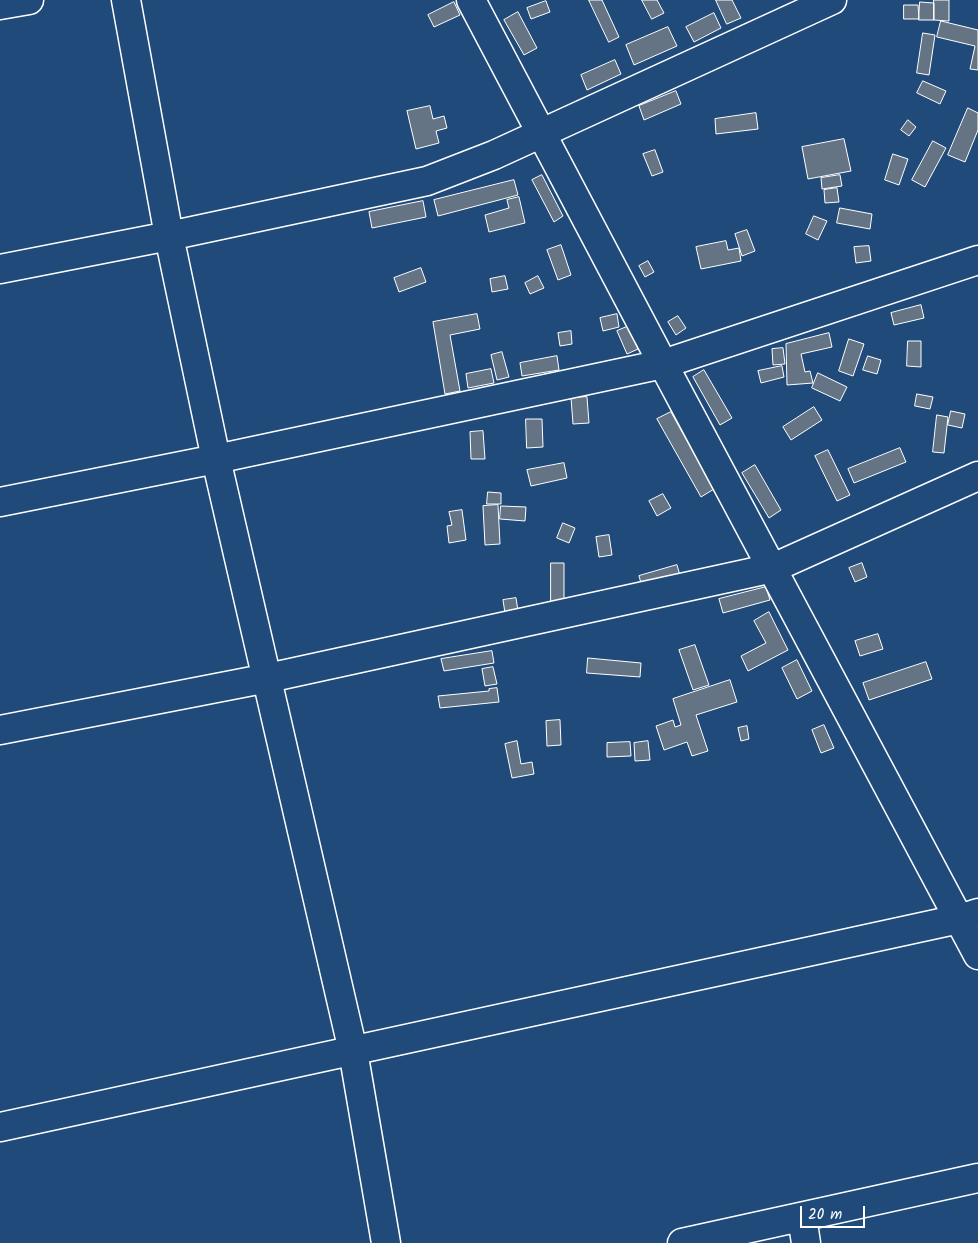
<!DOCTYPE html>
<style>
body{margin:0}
#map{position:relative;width:978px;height:1243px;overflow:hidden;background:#1f4a7a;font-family:Kalam,sans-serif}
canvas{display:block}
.scale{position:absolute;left:800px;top:1206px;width:65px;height:22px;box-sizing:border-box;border:2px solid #fff;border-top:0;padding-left:6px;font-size:15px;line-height:18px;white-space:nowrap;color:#fff;-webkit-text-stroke:4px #1f4a7a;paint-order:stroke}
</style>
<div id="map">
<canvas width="978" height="1243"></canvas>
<div class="scale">20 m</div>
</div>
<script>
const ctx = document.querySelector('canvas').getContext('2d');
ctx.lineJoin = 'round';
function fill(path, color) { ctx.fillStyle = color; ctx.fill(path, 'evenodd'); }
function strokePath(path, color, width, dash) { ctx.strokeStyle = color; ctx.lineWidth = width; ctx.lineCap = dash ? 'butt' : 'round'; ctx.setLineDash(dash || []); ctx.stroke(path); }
const building = new Path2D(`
 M 589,0 L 602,0 L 619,37 L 609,42 Z
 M 642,0 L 657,0 L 664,13 L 652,19 Z
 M 716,0 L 732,0 L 741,18 L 727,24 Z
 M 934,0 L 949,0 L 949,21 L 934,20 Z
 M 546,1 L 550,12 L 531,19 L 527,8 Z
 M 454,2 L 460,15 L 434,27 L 428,15 Z
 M 920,2 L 934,3 L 934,20 L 919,20 Z
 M 904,5 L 918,5 L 919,19 L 904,19 Z
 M 518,12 L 537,48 L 524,55 L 504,20 Z
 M 714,13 L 721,28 L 694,42 L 686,27 Z
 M 941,21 L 978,30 L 978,70 L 970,69 L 975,46 L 937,37 Z
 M 668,27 L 677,46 L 634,65 L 626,45 Z
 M 923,33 L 935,35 L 929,75 L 917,73 Z
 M 615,60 L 621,74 L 587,90 L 581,75 Z
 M 923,81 L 946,91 L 940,104 L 917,93 Z
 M 676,91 L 681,104 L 644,120 L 639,106 Z
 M 430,106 L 433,119 L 444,116 L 447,128 L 436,131 L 439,143 L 416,149 L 407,111 Z
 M 968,108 L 978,113 L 978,130 L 965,162 L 948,155 Z
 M 756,113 L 758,129 L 716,134 L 715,119 Z
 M 908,120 L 916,127 L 909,136 L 901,130 Z
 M 844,139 L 851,171 L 808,179 L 802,147 Z
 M 933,141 L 946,148 L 925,187 L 912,180 Z
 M 655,150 L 663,172 L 652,176 L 643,154 Z
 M 893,154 L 908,159 L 899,185 L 885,180 Z
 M 542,175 L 563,216 L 554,222 L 532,180 Z
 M 840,175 L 842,186 L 822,189 L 821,178 Z
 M 514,180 L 518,195 L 438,216 L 434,200 Z
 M 837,188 L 839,202 L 825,203 L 824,190 Z
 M 519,197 L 525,223 L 489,232 L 485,215 L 509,208 L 507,200 Z
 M 423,201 L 426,217 L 372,228 L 369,212 Z
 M 840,208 L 872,214 L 870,229 L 837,223 Z
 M 814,216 L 827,221 L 818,240 L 806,234 Z
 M 747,230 L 755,251 L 742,256 L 735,234 Z
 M 726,241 L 728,250 L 739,248 L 741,261 L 701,269 L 696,247 Z
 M 561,245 L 571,275 L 558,280 L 547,250 Z
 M 869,246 L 871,261 L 856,263 L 854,247 Z
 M 648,261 L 654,272 L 645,277 L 639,266 Z
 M 421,268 L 426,282 L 399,292 L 394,278 Z
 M 505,276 L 508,289 L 492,292 L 490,279 Z
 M 538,276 L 544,288 L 530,294 L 525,283 Z
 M 921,305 L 924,318 L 894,325 L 891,313 Z
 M 477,314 L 480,329 L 450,335 L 460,391 L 445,394 L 433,322 Z
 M 617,314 L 619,327 L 603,331 L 600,318 Z
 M 678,316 L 686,328 L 676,335 L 668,322 Z
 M 629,326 L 638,349 L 627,354 L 617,331 Z
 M 571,331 L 572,344 L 560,346 L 558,333 Z
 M 829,333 L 832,347 L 801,354 L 805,372 L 810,371 L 813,383 L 787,385 L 786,344 Z
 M 849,339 L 864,344 L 853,376 L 839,371 Z
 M 908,341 L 921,341 L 921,367 L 907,366 Z
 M 783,348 L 785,364 L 773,365 L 772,349 Z
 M 502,352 L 509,377 L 497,380 L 491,355 Z
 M 557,356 L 559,370 L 522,376 L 520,363 Z
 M 868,356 L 881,360 L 877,374 L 863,370 Z
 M 782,366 L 784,377 L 761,383 L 758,371 Z
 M 491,369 L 494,383 L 468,388 L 466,374 Z
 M 704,370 L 732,418 L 720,425 L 693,377 Z
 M 818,373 L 847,387 L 840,401 L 812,388 Z
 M 917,394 L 933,397 L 930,409 L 915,406 Z
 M 587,397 L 589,423 L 573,424 L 571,398 Z
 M 814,407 L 822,420 L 791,440 L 783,427 Z
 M 951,411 L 965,414 L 962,428 L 948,425 Z
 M 671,412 L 714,489 L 701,497 L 657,419 Z
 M 937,415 L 948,417 L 944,453 L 933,452 Z
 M 526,419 L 542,419 L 543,447 L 527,448 Z
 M 483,431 L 485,459 L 471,459 L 470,432 Z
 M 900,448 L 906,462 L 854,483 L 848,469 Z
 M 828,450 L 850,495 L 837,501 L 815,456 Z
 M 564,463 L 567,478 L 531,486 L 527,470 Z
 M 755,465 L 781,510 L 769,518 L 742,473 Z
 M 488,492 L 501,493 L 501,504 L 487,504 Z
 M 663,494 L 671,508 L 657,516 L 649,501 Z
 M 498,505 L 500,544 L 485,545 L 483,506 Z
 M 501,506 L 526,507 L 525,521 L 500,519 Z
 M 462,510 L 466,540 L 449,543 L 447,526 L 452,525 L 449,512 Z
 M 563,523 L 575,528 L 569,543 L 557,538 Z
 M 609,535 L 612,555 L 599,557 L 596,537 Z
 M 551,563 L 564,563 L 564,603 L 551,603 Z
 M 862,563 L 867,577 L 855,582 L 849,568 Z
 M 677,565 L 681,579 L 643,590 L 639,576 Z
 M 766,587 L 770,600 L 723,613 L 719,599 Z
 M 516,598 L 518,611 L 505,613 L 503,600 Z
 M 769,612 L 788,650 L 748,671 L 741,656 L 766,643 L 754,621 Z
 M 878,634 L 883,649 L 860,656 L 855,641 Z
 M 695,645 L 709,685 L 693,690 L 679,650 Z
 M 492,651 L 494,663 L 444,671 L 441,659 Z
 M 588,658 L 641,663 L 640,677 L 587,673 Z
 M 797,660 L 812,691 L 797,699 L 782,668 Z
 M 926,662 L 932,679 L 869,700 L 863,683 Z
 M 493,667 L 497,684 L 485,686 L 482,669 Z
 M 730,680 L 737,702 L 696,715 L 708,751 L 692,756 L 687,742 L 664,750 L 656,726 L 673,720 L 675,727 L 681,725 L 673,699 Z
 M 497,688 L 499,702 L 440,708 L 438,696 L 489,691 L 489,689 Z
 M 560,720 L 561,745 L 547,746 L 546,721 Z
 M 824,725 L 834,748 L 821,753 L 812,730 Z
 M 747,726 L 749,739 L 741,741 L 738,728 Z
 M 517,741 L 521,764 L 532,762 L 534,774 L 512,778 L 505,744 Z
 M 648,741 L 650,760 L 635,761 L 634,743 Z
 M 630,742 L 631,756 L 607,757 L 607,743 Z`);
fill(building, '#657484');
strokePath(building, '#fff', 1);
const minor = new Path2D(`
 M 126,0 L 169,236 L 216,459 L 353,1051 L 386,1243
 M 471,0 L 663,364 L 978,955
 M 0,5 L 29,0
 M 0,269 L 169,236 L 427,181 L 494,155 L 832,0
 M 0,502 L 216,459 L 663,364 L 978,260
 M 0,730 L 268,678 L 773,568 L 978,476
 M 0,1127 L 959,919 L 978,913
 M 802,1217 L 806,1243
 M 682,1243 L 978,1178`);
strokePath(minor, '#fff', 31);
strokePath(minor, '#1f4a7a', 28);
</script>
